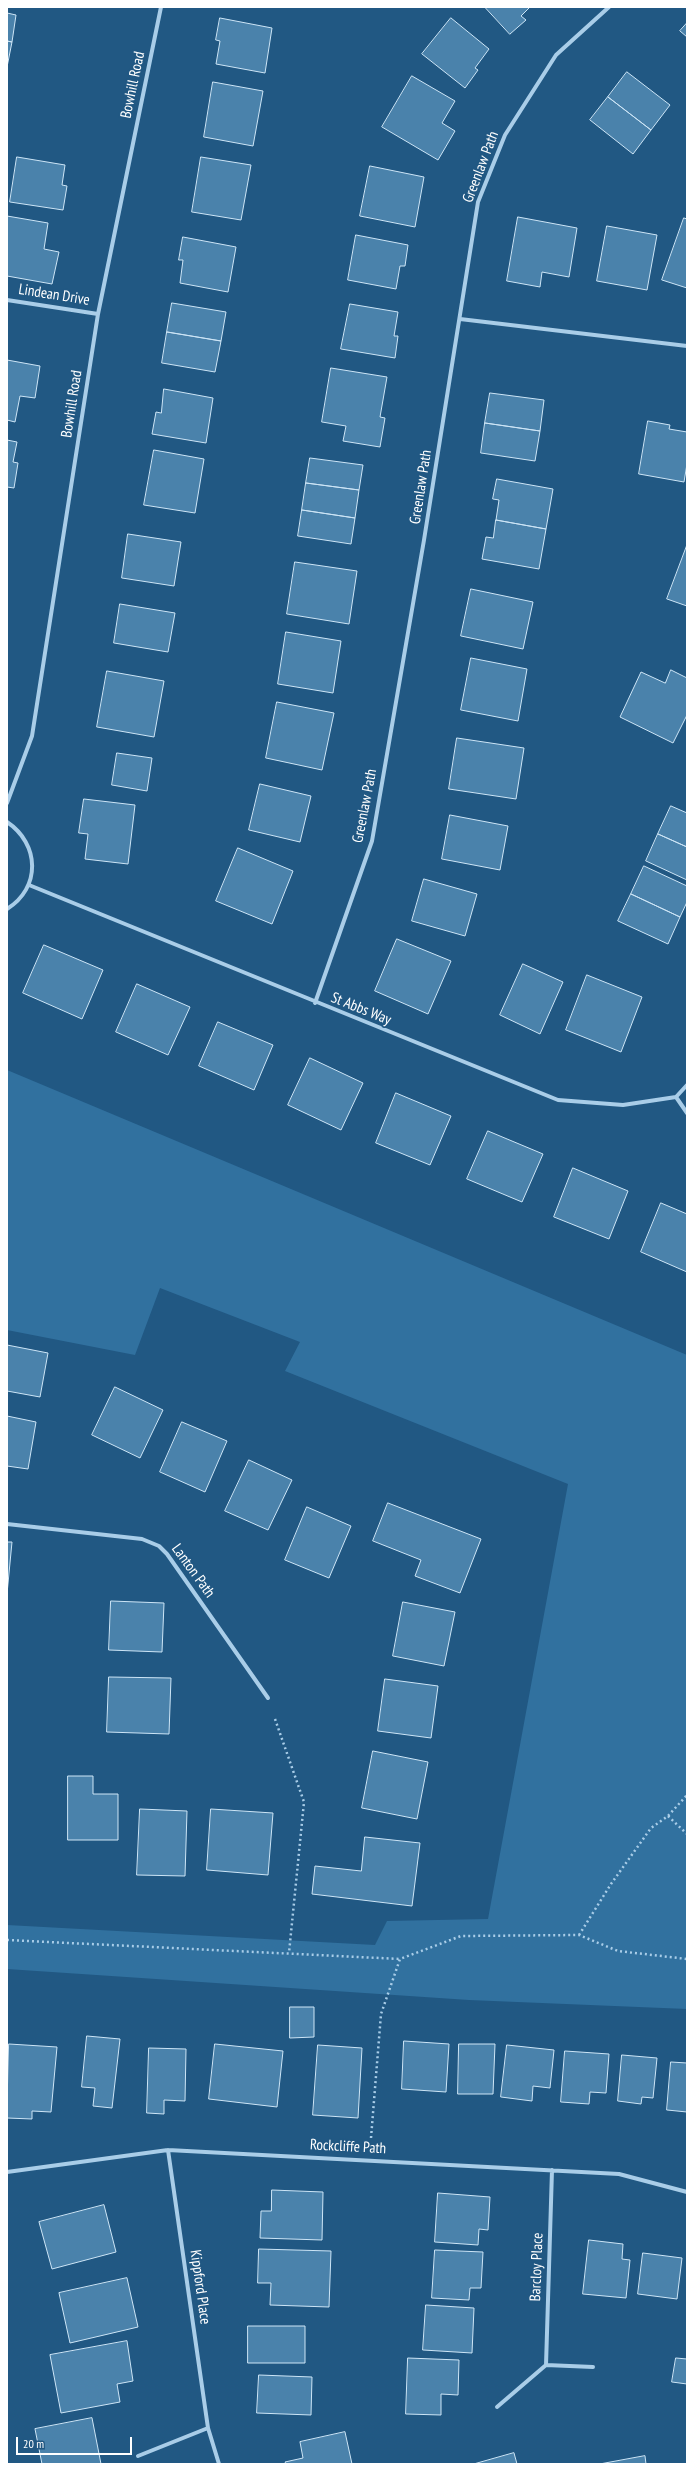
<!DOCTYPE html>
<style>
body{margin:0}
#map{position:relative;width:694px;height:2471px;overflow:hidden;background:#215883;font-family:"PT Sans Narrow",sans-serif}
canvas{display:block}
.frame{position:absolute;inset:0;border:8px solid #fff;pointer-events:none}
.scale{position:absolute;left:16px;top:2437px;width:116px;height:18px;box-sizing:border-box;border:2px solid #fff;border-top:0;padding-left:5px;font-size:12px;line-height:14px;white-space:nowrap;color:#fff;-webkit-text-stroke:3px #215883;paint-order:stroke}
</style>
<div id="map">
<canvas width="694" height="2471"></canvas>
<div class="frame"></div>
<div class="scale">20 m</div>
</div>
<script>
const ctx = document.querySelector('canvas').getContext('2d');
ctx.lineJoin = 'round';
function fill(path, color) { ctx.fillStyle = color; ctx.fill(path, 'evenodd'); }
function strokePath(path, color, width, dash) { ctx.strokeStyle = color; ctx.lineWidth = width; ctx.lineCap = dash ? 'butt' : 'round'; ctx.setLineDash(dash || []); ctx.stroke(path); }
function label(font, color, halo, rows, align = 'center') {
  ctx.font = font + ' "PT Sans Narrow",sans-serif'; ctx.lineWidth = 3.5; ctx.setLineDash([]); ctx.textBaseline = 'middle'; ctx.strokeStyle = halo; ctx.fillStyle = color; for (const [text, x, y, turn = 0] of rows) {
    ctx.save(); ctx.translate(x, y); ctx.rotate((+turn || 0) * Math.PI / 180); ctx.textAlign = isNaN(turn) ? turn : align; if (halo) ctx.strokeText(text, 0, 0); ctx.fillText(text, 0, 0); ctx.restore();
  }
}
fill(new Path2D(`
 M 7,1070 L 687,1355 L 687,2009 L 469,2000 L 7,1969 L 7,1925 L 375,1945 L 387,1921 L 488,1919 L 568,1484 L 285,1371 L 300,1342 L 160,1288 L 135,1355 L 7,1330 Z`), '#31719f');
const building = new Path2D(`
 M 485,7 L 530,7 L 521,16 L 526,20 L 510,34 Z
 M 7,13 L 16,15 L 12,42 L 7,41 Z
 M 220,18 L 272,28 L 265,73 L 216,64 L 220,41 L 216,40 Z
 M 451,18 L 489,49 L 475,68 L 478,70 L 465,88 L 422,54 Z
 M 687,23 L 687,37 L 680,31 Z
 M 7,41 L 12,42 L 7,67 Z
 M 627,72 L 670,105 L 651,130 L 608,97 Z
 M 412,76 L 455,101 L 442,123 L 455,131 L 438,160 L 382,127 Z
 M 213,82 L 263,91 L 253,146 L 204,137 Z
 M 608,97 L 651,130 L 633,154 L 590,120 Z
 M 17,157 L 65,165 L 62,185 L 67,186 L 63,210 L 10,202 Z
 M 201,157 L 251,165 L 241,220 L 192,212 Z
 M 370,166 L 424,177 L 415,227 L 360,216 Z
 M 7,216 L 48,223 L 44,249 L 59,252 L 52,284 L 7,276 Z
 M 518,217 L 577,228 L 569,277 L 542,272 L 540,287 L 507,281 Z
 M 684,218 L 687,219 L 687,288 L 662,280 Z
 M 607,226 L 657,235 L 647,290 L 597,281 Z
 M 356,235 L 408,245 L 405,266 L 400,266 L 396,289 L 348,280 Z
 M 183,237 L 236,247 L 228,292 L 180,283 L 183,260 L 179,260 Z
 M 172,303 L 226,312 L 221,341 L 167,332 Z
 M 350,304 L 398,312 L 394,336 L 398,336 L 395,358 L 341,349 Z
 M 167,332 L 221,341 L 215,372 L 162,363 Z
 M 7,360 L 40,366 L 35,398 L 20,396 L 15,422 L 7,420 Z
 M 331,368 L 387,377 L 380,417 L 385,418 L 380,447 L 343,441 L 346,426 L 322,422 Z
 M 164,389 L 213,398 L 206,443 L 152,434 L 156,412 L 161,413 Z
 M 490,393 L 544,400 L 540,431 L 485,423 Z
 M 648,421 L 670,425 L 669,429 L 687,432 L 687,464 L 684,482 L 639,474 Z
 M 485,423 L 540,431 L 535,461 L 481,453 Z
 M 7,440 L 17,442 L 13,462 L 18,463 L 14,488 L 7,487 Z
 M 154,450 L 204,459 L 195,513 L 144,505 Z
 M 310,458 L 363,465 L 359,490 L 306,483 Z
 M 497,479 L 553,489 L 546,529 L 496,520 L 499,500 L 493,499 Z
 M 306,483 L 359,490 L 355,518 L 302,510 Z
 M 302,510 L 355,518 L 351,544 L 298,536 Z
 M 496,520 L 546,529 L 539,569 L 482,559 L 486,537 L 493,538 Z
 M 128,534 L 181,542 L 174,586 L 122,578 Z
 M 687,545 L 687,606 L 667,599 Z
 M 295,562 L 357,571 L 349,624 L 287,614 Z
 M 471,589 L 533,602 L 523,649 L 461,636 Z
 M 120,604 L 175,613 L 168,652 L 114,643 Z
 M 286,632 L 341,641 L 333,693 L 278,684 Z
 M 471,658 L 527,669 L 518,721 L 461,710 Z
 M 671,670 L 687,678 L 687,715 L 673,743 L 620,717 L 641,672 L 665,683 Z
 M 107,671 L 164,681 L 154,737 L 97,727 Z
 M 277,702 L 334,713 L 322,770 L 266,758 Z
 M 457,738 L 524,748 L 516,799 L 449,789 Z
 M 117,753 L 152,758 L 147,791 L 112,785 Z
 M 260,784 L 311,796 L 300,842 L 249,830 Z
 M 84,799 L 135,805 L 128,864 L 85,859 L 88,834 L 79,833 Z
 M 671,806 L 687,813 L 687,847 L 658,834 Z
 M 450,815 L 508,826 L 500,870 L 442,859 Z
 M 658,834 L 687,847 L 687,880 L 646,861 Z
 M 238,848 L 293,871 L 272,924 L 216,901 Z
 M 644,866 L 687,886 L 687,902 L 680,917 L 631,894 Z
 M 424,879 L 477,894 L 465,936 L 412,921 Z
 M 631,894 L 680,917 L 668,944 L 618,921 Z
 M 397,939 L 451,961 L 428,1014 L 375,991 Z
 M 44,945 L 103,970 L 82,1019 L 23,993 Z
 M 523,964 L 563,982 L 540,1034 L 500,1015 Z
 M 587,975 L 642,997 L 621,1052 L 566,1030 Z
 M 137,984 L 190,1007 L 168,1055 L 116,1032 Z
 M 218,1022 L 273,1045 L 254,1090 L 199,1066 Z
 M 310,1058 L 363,1083 L 341,1130 L 288,1105 Z
 M 396,1093 L 451,1116 L 430,1165 L 376,1143 Z
 M 488,1131 L 543,1154 L 522,1202 L 467,1179 Z
 M 573,1168 L 628,1191 L 609,1239 L 554,1217 Z
 M 661,1203 L 687,1214 L 687,1272 L 641,1252 Z
 M 7,1345 L 48,1353 L 40,1397 L 7,1391 Z
 M 115,1387 L 163,1410 L 140,1458 L 92,1435 Z
 M 7,1416 L 36,1422 L 28,1469 L 7,1466 Z
 M 182,1422 L 227,1441 L 205,1492 L 160,1472 Z
 M 249,1460 L 292,1480 L 268,1530 L 225,1511 Z
 M 388,1503 L 481,1539 L 460,1593 L 415,1576 L 421,1560 L 373,1541 Z
 M 307,1507 L 351,1526 L 329,1578 L 285,1560 Z
 M 7,1542 L 12,1542 L 7,1594 Z
 M 111,1601 L 164,1603 L 162,1652 L 109,1650 Z
 M 403,1602 L 455,1612 L 444,1666 L 393,1656 Z
 M 109,1677 L 171,1678 L 169,1734 L 107,1732 Z
 M 385,1679 L 438,1686 L 431,1738 L 378,1731 Z
 M 373,1751 L 428,1762 L 417,1819 L 362,1808 Z
 M 68,1776 L 93,1776 L 93,1794 L 118,1794 L 118,1840 L 68,1840 Z
 M 140,1809 L 187,1811 L 185,1876 L 137,1875 Z
 M 211,1809 L 273,1813 L 268,1875 L 207,1870 Z
 M 365,1837 L 420,1843 L 412,1906 L 312,1894 L 315,1866 L 361,1871 Z
 M 290,2007 L 314,2007 L 314,2037 L 290,2038 Z
 M 87,2036 L 120,2039 L 112,2108 L 93,2106 L 95,2088 L 82,2087 Z
 M 404,2041 L 449,2044 L 446,2092 L 402,2089 Z
 M 9,2044 L 57,2047 L 51,2112 L 32,2111 L 32,2119 L 7,2118 Z
 M 215,2044 L 283,2051 L 277,2107 L 209,2099 Z
 M 459,2044 L 495,2044 L 493,2094 L 458,2094 Z
 M 318,2045 L 362,2048 L 358,2118 L 313,2115 Z
 M 507,2045 L 554,2050 L 550,2088 L 533,2086 L 532,2101 L 501,2097 Z
 M 149,2048 L 186,2049 L 185,2101 L 164,2100 L 164,2114 L 147,2113 Z
 M 565,2051 L 609,2054 L 606,2093 L 590,2092 L 589,2104 L 561,2102 Z
 M 622,2055 L 657,2058 L 653,2098 L 642,2097 L 641,2104 L 618,2101 Z
 M 671,2062 L 687,2063 L 687,2112 L 667,2110 Z
 M 272,2190 L 323,2192 L 322,2240 L 260,2238 L 261,2211 L 271,2211 Z
 M 438,2193 L 490,2197 L 488,2230 L 479,2229 L 478,2245 L 435,2242 Z
 M 104,2205 L 116,2252 L 52,2269 L 39,2222 Z
 M 589,2240 L 623,2244 L 622,2259 L 630,2260 L 626,2298 L 583,2294 Z
 M 259,2249 L 331,2251 L 329,2307 L 270,2305 L 271,2283 L 258,2283 Z
 M 435,2250 L 483,2252 L 481,2288 L 470,2288 L 469,2300 L 432,2298 Z
 M 643,2253 L 682,2258 L 677,2299 L 638,2294 Z
 M 127,2278 L 138,2327 L 70,2343 L 59,2293 Z
 M 426,2305 L 474,2308 L 472,2353 L 423,2350 Z
 M 248,2326 L 305,2326 L 305,2363 L 248,2363 Z
 M 127,2341 L 133,2381 L 117,2384 L 120,2402 L 61,2413 L 50,2355 Z
 M 408,2358 L 459,2360 L 458,2395 L 441,2394 L 441,2415 L 406,2414 Z
 M 676,2358 L 687,2359 L 687,2384 L 672,2382 Z
 M 259,2375 L 312,2377 L 311,2415 L 257,2413 Z
 M 92,2418 L 101,2464 L 42,2464 L 35,2429 Z
 M 345,2432 L 352,2464 L 286,2464 L 285,2462 L 303,2458 L 300,2442 Z
 M 514,2453 L 517,2464 L 474,2464 Z
 M 645,2456 L 646,2464 L 600,2464 Z`);
fill(building, '#4a82ab');
strokePath(building, '#cde5f6', 1);
strokePath(new Path2D(`
 M 275,1719 L 304,1802 L 289,1953
 M 668,1816 L 687,1834
 M 579,1935 L 611,1884 L 651,1828 L 668,1816 L 687,1795
 M 7,1940 L 400,1959
 M 371,2138 L 381,2014 L 400,1959 L 461,1936 L 579,1935 L 618,1951 L 687,1959`), '#a9cde8', 2.5, [2, 3]);
strokePath(new Path2D(`
 M 7,300 L 98,314
 M 460,319 L 687,346
 M 7,803 L 32,736 L 98,314 L 161,7
 M 7,822 C 40,844 41,888 7,909
 M 29,885 L 558,1100 L 623,1105 L 676,1097 L 687,1113
 M 315,1003 L 372,841 L 424,540 L 478,202 L 505,135 L 556,55 L 609,7
 M 676,1097 L 687,1085
 M 7,1524 L 142,1539 L 159,1546 L 167,1554 L 268,1698
 M 168,2150 L 208,2428 L 219,2464
 M 552,2170 L 546,2365 L 593,2367
 M 7,2172 L 168,2150 L 619,2174 L 687,2192
 M 497,2407 L 546,2365
 M 138,2456 L 208,2428`), '#a9cde8', 4);
label('15px', '#fff', '#215883', [
 ["Bowhill Road",133,85,-78],
 ["Greenlaw Path",481,167,-69],
 ["Lindean Drive",54,295,9],
 ["Bowhill Road",72,404,-81],
 ["Greenlaw Path",421,487,-81],
 ["Greenlaw Path",365,806,-79],
 ["St Abbs Way",361,1009,22],
 ["Lanton Path",193,1571,54],
 ["Rockcliffe Path",348,2147,3],
 ["Barcloy Place",537,2267,-88],
 ["Kippford Place",200,2287,82]
]);
</script>
